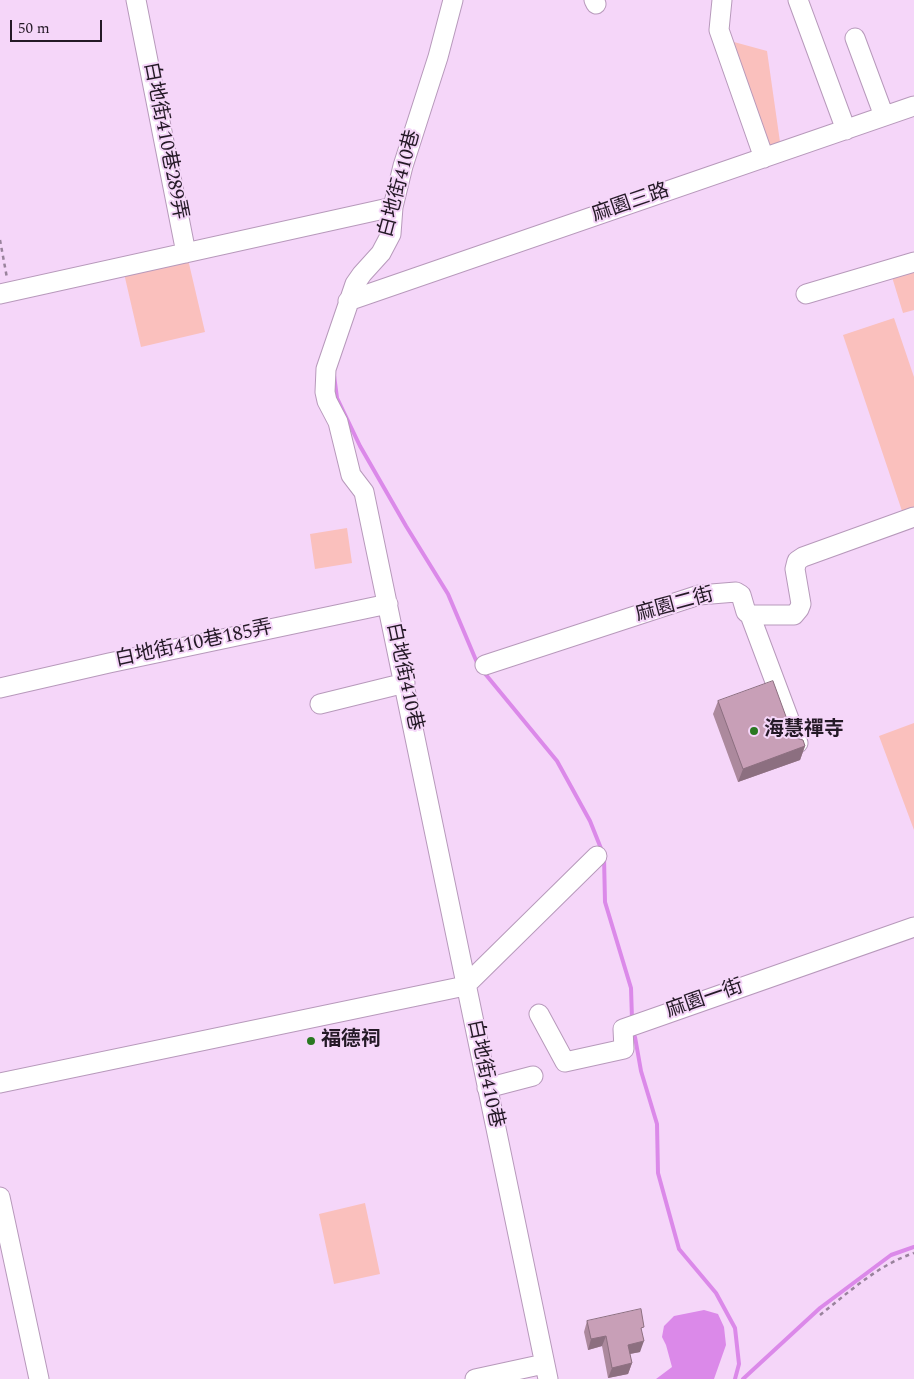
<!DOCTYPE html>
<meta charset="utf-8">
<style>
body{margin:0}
#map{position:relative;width:914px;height:1379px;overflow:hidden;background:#f5d6f9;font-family:Spectral,serif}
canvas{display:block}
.scale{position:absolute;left:10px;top:20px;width:92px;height:22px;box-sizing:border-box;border:2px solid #241926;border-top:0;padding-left:6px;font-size:15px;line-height:18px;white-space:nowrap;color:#241926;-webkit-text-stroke:4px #f5d6f9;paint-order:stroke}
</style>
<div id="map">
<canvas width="914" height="1379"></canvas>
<div class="scale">50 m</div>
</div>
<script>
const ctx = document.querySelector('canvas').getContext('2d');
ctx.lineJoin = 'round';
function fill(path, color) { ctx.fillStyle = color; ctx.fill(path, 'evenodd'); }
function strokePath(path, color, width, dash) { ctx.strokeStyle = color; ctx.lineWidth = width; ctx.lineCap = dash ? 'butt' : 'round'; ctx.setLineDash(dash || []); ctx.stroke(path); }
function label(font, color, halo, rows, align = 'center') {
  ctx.font = font + ' Spectral,"Noto Sans TC",serif'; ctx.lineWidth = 4; ctx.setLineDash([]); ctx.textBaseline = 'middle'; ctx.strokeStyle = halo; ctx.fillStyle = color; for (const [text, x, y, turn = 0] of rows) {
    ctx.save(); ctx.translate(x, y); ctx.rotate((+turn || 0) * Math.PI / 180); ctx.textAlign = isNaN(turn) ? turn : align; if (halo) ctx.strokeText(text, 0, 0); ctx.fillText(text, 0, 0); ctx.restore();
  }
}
fill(new Path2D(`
 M 723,39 L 767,51 L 780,142 L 763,148 Z
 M 187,255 L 205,332 L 141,347 L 123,269 Z
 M 914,269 L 914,310 L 903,313 L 892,277 Z
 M 894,318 L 914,377 L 914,507 L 902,511 L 843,335 Z
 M 347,528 L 352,563 L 315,569 L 310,534 Z
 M 914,723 L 914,830 L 879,736 Z
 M 365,1203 L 380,1274 L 334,1284 L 319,1214 Z`), '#fac0bd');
fill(new Path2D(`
 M 704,1310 L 718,1314 L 724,1327 L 726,1345 L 714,1379 L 656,1379 L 672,1367 L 666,1345 L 662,1337 L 664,1326 L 674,1316 Z`), '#db89e9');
strokePath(new Path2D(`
 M 334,375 L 337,398 L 360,446 L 406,526 L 448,594 L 478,665
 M 482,670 L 557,761 L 590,821 L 602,851
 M 604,857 L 605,902 L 631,988 L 632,1019
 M 635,1037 L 641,1071 L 657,1124 L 658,1173 L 679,1249 L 716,1293 L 735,1328 L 739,1364 L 735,1379
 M 743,1379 L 820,1308 L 891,1255 L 914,1247`), '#db89e9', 4);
const minor = new Path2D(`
 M 136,0 L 186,253
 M 453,0 L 438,57 L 403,166 L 393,207 L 391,234 L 381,253 L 362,274 L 355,284 L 326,369 L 325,392 L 327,401 L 338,422 L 351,475 L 364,492 L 548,1379
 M 594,0 L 596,4
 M 722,0 L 719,30 L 764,158
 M 798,0 L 846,130
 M 855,38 L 884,116
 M 0,294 L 393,207
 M 806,294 L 914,262
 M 348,301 L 914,106
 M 750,615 L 798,743
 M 485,665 L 699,595 L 736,592 L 741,595 L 746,612 L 750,615 L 794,615 L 799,609 L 801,604 L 795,569 L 797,561 L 803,557 L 914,517
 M 0,688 L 109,663 L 388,604
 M 320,704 L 405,683
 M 539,1014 L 565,1062 L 624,1049 L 623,1029 L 914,927
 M 0,1083 L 465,986 L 597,856
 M 487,1088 L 533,1076
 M 0,1197 L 39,1379
 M 475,1379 L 544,1364`);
strokePath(minor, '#b799bb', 21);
strokePath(new Path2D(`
 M 0,240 L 7,278
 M 820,1315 C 849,1292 878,1265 914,1253`), '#99839c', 2.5, [4, 4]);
strokePath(minor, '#fff', 19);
fill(new Path2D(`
 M 718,701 L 792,733 L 796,738 L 805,746 L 800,760 L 738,782 L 713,714 Z
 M 587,1321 L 642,1334 L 640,1352 L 630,1354 L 632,1363 L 628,1374 L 608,1378 L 602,1346 L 588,1350 L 584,1332 Z`), '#ac899d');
fill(new Path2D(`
 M 805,746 L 800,760 L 738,782 L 743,769 Z
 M 606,1336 L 602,1346 L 588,1350 L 591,1339 Z
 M 644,1341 L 640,1352 L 624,1355 L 628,1345 Z
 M 632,1363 L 628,1374 L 608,1378 L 612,1368 Z`), '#8c6f80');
const building = new Path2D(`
 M 773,681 L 792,733 L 796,738 L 803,740 L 805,746 L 743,769 L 718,701 Z
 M 641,1309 L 644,1327 L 641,1328 L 644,1341 L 628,1345 L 632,1363 L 612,1368 L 606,1336 L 591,1339 L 587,1321 Z`);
fill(building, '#c89fb7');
strokePath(building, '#8c6f80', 1);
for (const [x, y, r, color] of [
 [754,731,5,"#297821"],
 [311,1041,5,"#297821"]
]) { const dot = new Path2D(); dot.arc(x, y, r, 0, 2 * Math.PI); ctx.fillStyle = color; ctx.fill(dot); strokePath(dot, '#f5d6f9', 2); }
label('20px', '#241926', '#f5d6f9', [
 ["白地街410巷289弄",164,141,79],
 ["白地街410巷",401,184,-75],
 ["麻園三路",631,204,-19],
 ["麻園二街",675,606,-15],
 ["白地街410巷185弄",194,645,-12],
 ["白地街410巷",403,677,78],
 ["麻園一街",705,1000,-19],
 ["白地街410巷",484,1074,78]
]);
label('bold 20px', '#241926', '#f5d6f9', [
 ["海慧禪寺",764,731],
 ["福德祠",321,1041]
], 'left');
</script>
